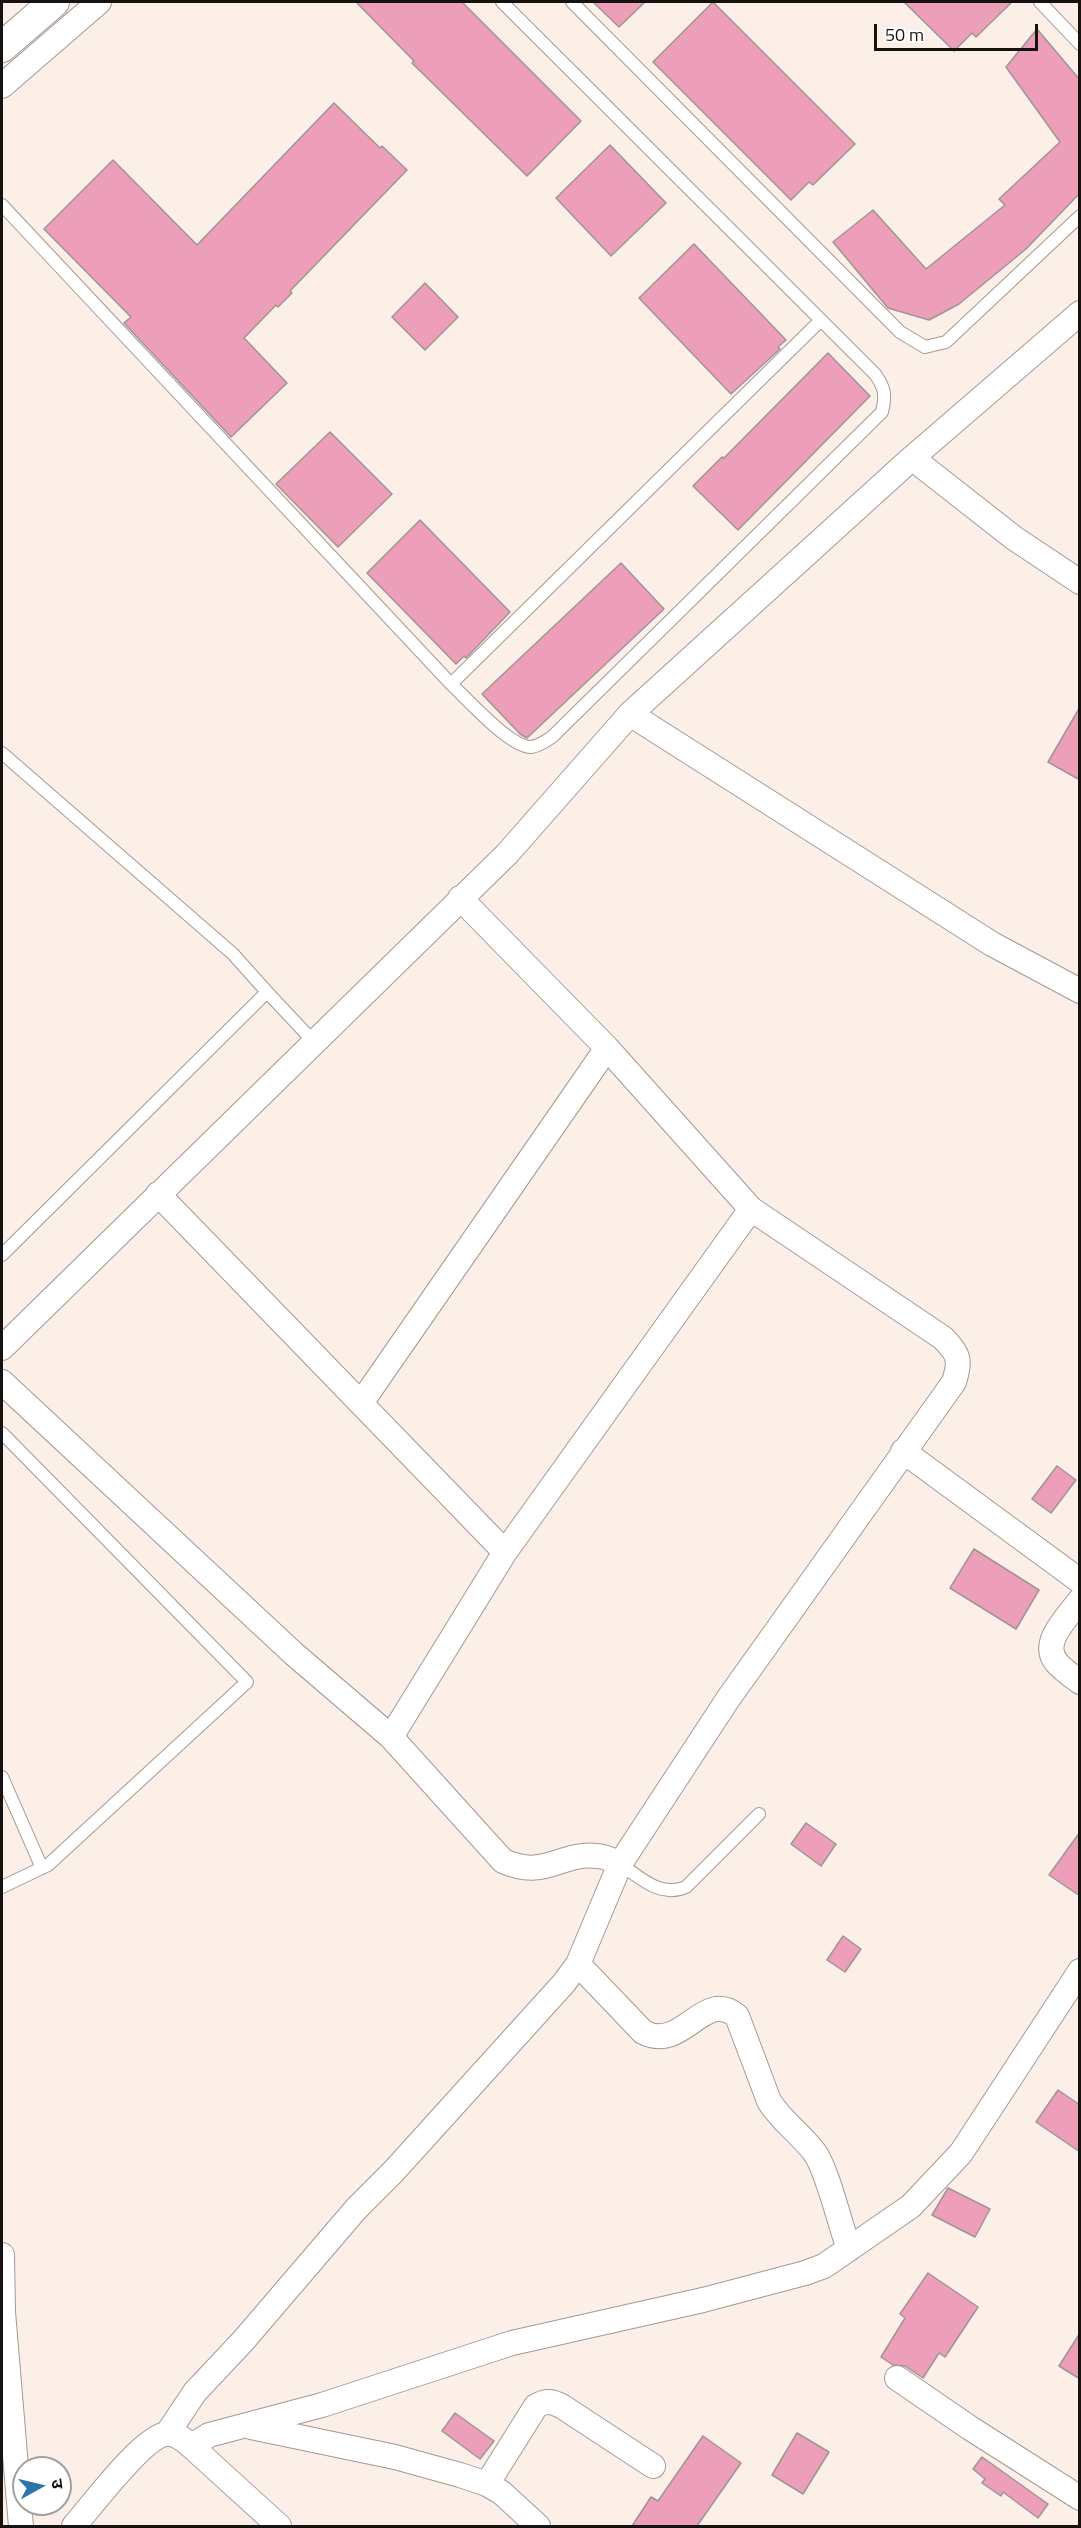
<!DOCTYPE html>
<meta charset="utf-8">
<style>
body{margin:0}
#map{position:relative;width:1081px;height:2528px;overflow:hidden;background:#fbefe8;font-family:"Titillium Web","Noto Sans Devanagari",sans-serif}
canvas{display:block}
.frame{position:absolute;inset:0;border:3px solid #161210;pointer-events:none}
.north{position:absolute;left:12px;top:2456px;width:60px;height:60px;box-sizing:border-box;background:#fff;border:2px solid #a2a09f;border-radius:50%;rotate:82deg;font-size:16px;font-weight:700;line-height:24px;text-align:center;color:#161210}
.north::after{content:'';display:block;margin:auto;width:21px;height:27px;background:#2c73a7;clip-path:polygon(50% 0,100% 100%,50% 72%,0 100%)}
.scale{position:absolute;left:874px;top:24px;width:164px;height:27px;box-sizing:border-box;border:3px solid #161210;border-top:0;padding-left:8px;font-size:18px;line-height:21px;white-space:nowrap;color:#161210;-webkit-text-stroke:4px #fff;paint-order:stroke}
</style>
<div id="map">
<canvas width="1081" height="2528"></canvas>
<div class="frame"></div>
<div class="north">उ</div>
<div class="scale">50 m</div>
</div>
<script>
const ctx = document.querySelector('canvas').getContext('2d');
ctx.lineJoin = 'round';
function fill(path, color) { ctx.fillStyle = color; ctx.fill(path, 'evenodd'); }
function strokePath(path, color, width, dash) { ctx.strokeStyle = color; ctx.lineWidth = width; ctx.lineCap = dash ? 'butt' : 'round'; ctx.setLineDash(dash || []); ctx.stroke(path); }
const building = new Path2D(`
 M 356,2 L 462,2 L 581,121 L 527,176 L 412,63 L 414,61 Z
 M 593,2 L 645,2 L 619,27 Z
 M 713,2 L 855,144 L 813,185 L 809,182 L 791,200 L 653,62 Z
 M 904,2 L 1012,2 L 976,37 L 972,33 L 954,51 Z
 M 1037,29 L 1080,80 L 1080,193 L 1026,249 L 959,304 L 929,320 L 888,308 L 833,242 L 873,210 L 926,269 L 1005,205 L 999,199 L 1060,142 L 1006,67 Z
 M 334,103 L 380,148 L 382,146 L 407,170 L 290,291 L 292,293 L 278,307 L 276,305 L 244,338 L 287,383 L 231,437 L 124,323 L 131,317 L 44,229 L 113,160 L 197,245 Z
 M 610,145 L 666,203 L 611,256 L 556,198 Z
 M 694,244 L 786,340 L 778,347 L 780,349 L 731,394 L 639,298 Z
 M 425,283 L 458,317 L 425,350 L 392,317 Z
 M 828,353 L 870,396 L 738,530 L 693,486 L 722,457 L 724,458 Z
 M 330,432 L 392,494 L 338,547 L 276,484 Z
 M 420,520 L 510,612 L 466,658 L 464,656 L 456,664 L 367,573 Z
 M 621,563 L 664,609 L 527,738 L 520,734 L 482,694 Z
 M 1080,707 L 1080,780 L 1048,762 Z
 M 1057,1466 L 1076,1480 L 1051,1513 L 1032,1499 Z
 M 974,1549 L 1039,1590 L 1016,1629 L 950,1588 Z
 M 806,1823 L 836,1844 L 821,1866 L 791,1844 Z
 M 1080,1832 L 1080,1896 L 1049,1875 Z
 M 843,1936 L 861,1949 L 845,1972 L 827,1960 Z
 M 1058,2090 L 1080,2105 L 1080,2152 L 1036,2122 Z
 M 948,2188 L 990,2209 L 975,2237 L 932,2215 Z
 M 928,2273 L 978,2307 L 945,2357 L 939,2353 L 923,2378 L 905,2366 L 893,2365 L 881,2357 L 905,2318 L 900,2314 Z
 M 1080,2333 L 1080,2379 L 1059,2366 Z
 M 455,2413 L 494,2441 L 480,2459 L 442,2431 Z
 M 797,2433 L 829,2452 L 803,2494 L 772,2475 Z
 M 703,2436 L 741,2463 L 697,2526 L 632,2526 L 651,2497 L 658,2501 Z
 M 982,2457 L 1048,2504 L 1038,2518 L 1003,2492 L 1001,2496 L 982,2483 L 985,2479 L 973,2469 Z`);
fill(building, '#ed9fba');
strokePath(building, '#a09397', 1.5);
const service = new Path2D(`
 M 572,2 L 900,332 L 925,347 L 946,342 L 1080,216
 M 1040,2 L 1080,44
 M 2,205 L 451,684 C 468,700 510,747 531,747 C 540,746 545,741 552,737 L 882,412 C 886,395 885,388 875,374 L 502,2
 M 451,684 L 821,320
 M 2,753 L 233,954 L 267,992 L 2,1255
 M 267,992 L 314,1042
 M 2,1433 L 247,1682 L 48,1865 L 2,1887
 M 2,1777 L 42,1868
 M 620,1864 C 641,1878 660,1898 686,1887 L 759,1814`);
const minor = new Path2D(`
 M 2,86 L 99,2
 M 1080,313 L 912,458 L 1014,538 L 1080,582
 M 630,714 L 912,458
 M 158,1194 L 505,1552
 M 2,1348 L 507,854 L 630,714 L 992,944 L 1080,991
 M 2,1382 L 294,1654 L 391,1737 L 503,1861 C 546,1880 559,1852 597,1856 C 605,1856 613,1861 620,1864
 M 361,1403 L 607,1048
 M 903,1451 L 1080,1581
 M 1080,1600 C 1068,1617 1039,1643 1057,1663 C 1063,1670 1072,1676 1080,1682
 M 391,1737 L 505,1552 L 751,1209
 M 578,1964 L 643,2032 C 683,2053 703,1988 737,2016 L 769,2101 C 781,2121 801,2134 815,2153 C 828,2172 840,2225 849,2249
 M 2,2255 L 3,2312 L 21,2526
 M 897,2378 L 970,2428 L 1080,2498
 M 251,2427 L 395,2457 L 460,2475 L 487,2484 L 502,2493 L 538,2526
 M 167,2434 L 195,2392 L 243,2341 L 356,2209 L 393,2172 L 564,1983 L 578,1964 L 620,1864 L 728,1699 L 954,1382 C 961,1360 959,1354 943,1338 L 751,1209 L 607,1048 L 460,898
 M 191,2446 L 209,2435 L 322,2405 L 512,2343 L 703,2300 L 805,2273 L 824,2266 L 911,2206 L 961,2153 L 1080,1971
 M 487,2484 L 536,2406 C 547,2400 552,2401 563,2407 L 653,2466
 M 74,2526 C 90,2508 144,2435 167,2434 C 177,2433 184,2440 191,2446 L 279,2526`);
const tertiary = new Path2D(`
 M 2,47 L 54,2`);
strokePath(service, '#a49993', 14);
strokePath(minor, '#a49993', 26);
strokePath(tertiary, '#a49993', 32);
strokePath(service, '#fff', 12);
strokePath(minor, '#fff', 24);
strokePath(tertiary, '#fff', 30);
</script>
